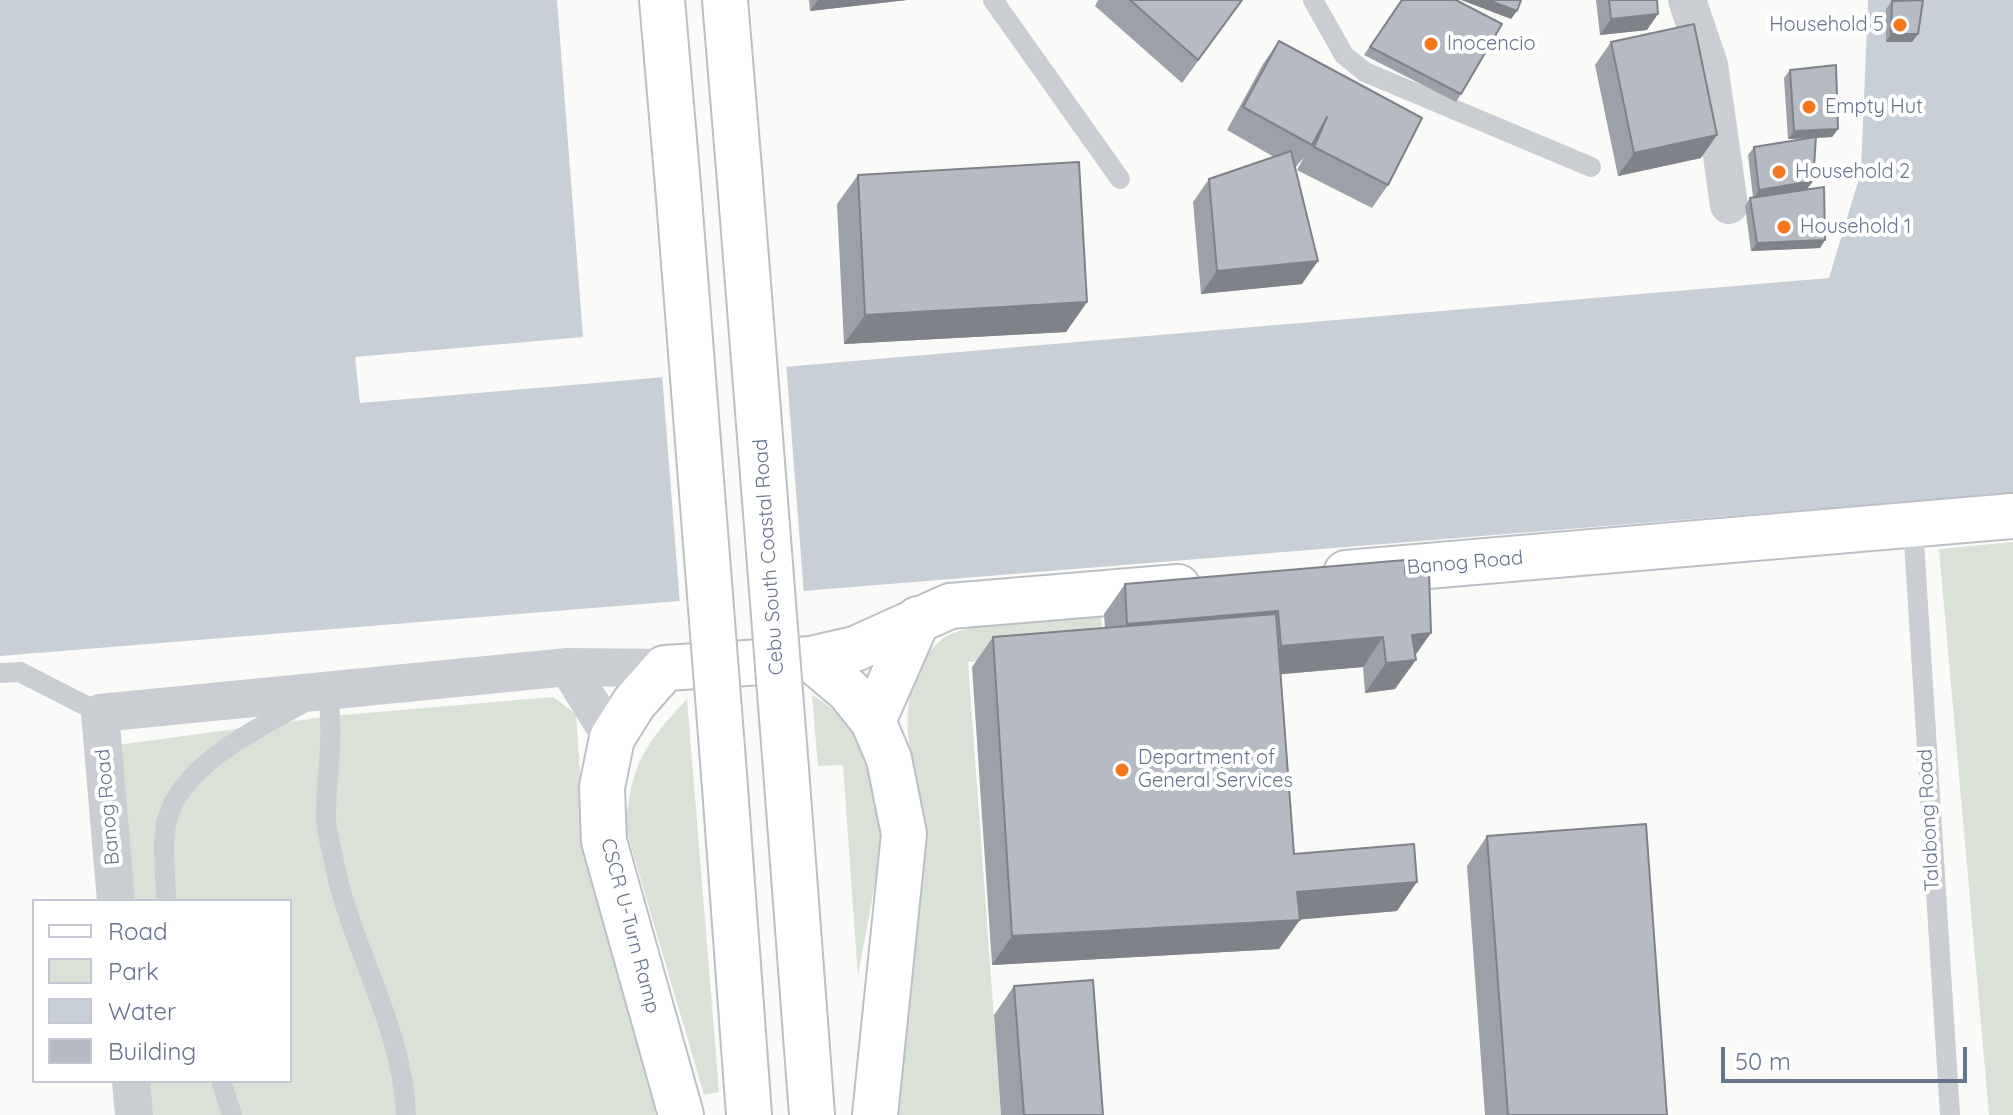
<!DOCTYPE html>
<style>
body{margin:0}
#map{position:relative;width:2013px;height:1115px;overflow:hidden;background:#fafaf8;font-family:Quicksand,sans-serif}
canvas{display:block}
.legend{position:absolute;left:32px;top:899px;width:260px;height:184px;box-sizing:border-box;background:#fff;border:2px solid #c2c7d1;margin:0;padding:10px 14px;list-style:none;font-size:24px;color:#66748c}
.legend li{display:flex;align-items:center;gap:16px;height:40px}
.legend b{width:40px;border:2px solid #c2c7d1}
.scale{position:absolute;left:1721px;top:1047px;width:246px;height:36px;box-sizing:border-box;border:4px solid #66748c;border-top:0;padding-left:10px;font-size:24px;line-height:28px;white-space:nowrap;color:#66748c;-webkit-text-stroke:6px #fff;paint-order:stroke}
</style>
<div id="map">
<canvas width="2013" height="1115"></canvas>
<ul class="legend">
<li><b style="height:10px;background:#fff"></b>Road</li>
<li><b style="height:22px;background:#dae2d8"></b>Park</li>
<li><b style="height:22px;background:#c8cfd7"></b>Water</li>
<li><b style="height:22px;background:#b5bac3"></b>Building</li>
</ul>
<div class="scale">50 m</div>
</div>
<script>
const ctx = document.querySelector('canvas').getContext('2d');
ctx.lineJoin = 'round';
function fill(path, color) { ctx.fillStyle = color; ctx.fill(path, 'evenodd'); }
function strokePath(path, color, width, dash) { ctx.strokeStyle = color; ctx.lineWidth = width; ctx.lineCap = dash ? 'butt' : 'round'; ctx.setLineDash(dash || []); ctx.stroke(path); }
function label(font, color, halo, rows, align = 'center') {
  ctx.font = font + ' Quicksand,sans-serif'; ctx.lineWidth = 8; ctx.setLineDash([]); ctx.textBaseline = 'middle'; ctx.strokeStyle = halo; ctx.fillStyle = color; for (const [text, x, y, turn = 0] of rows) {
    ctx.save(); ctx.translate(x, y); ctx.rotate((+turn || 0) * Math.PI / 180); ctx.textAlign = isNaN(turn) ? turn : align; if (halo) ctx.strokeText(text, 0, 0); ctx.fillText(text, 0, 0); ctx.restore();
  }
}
fill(new Path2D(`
 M 2013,542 L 2013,1115 L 1989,1115 L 1939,549 Z
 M 1101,615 L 1104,651 L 968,662 L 1001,1115 L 899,1115 C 894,1020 922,925 923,830 C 923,789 904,750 908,710 C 910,685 921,657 941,640 C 966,619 1065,618 1101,615 Z
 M 812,695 C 835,709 857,726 869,751 C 897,809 868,915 858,978 L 843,765 L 818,766 Z
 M 553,697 L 576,714 L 585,844 L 616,945 L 656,1115 L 138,1115 L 135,1081 L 290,1081 L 290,901 L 118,901 L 103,747 L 331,716 Z
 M 687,699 L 719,1092 L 704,1095 L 626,829 C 630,765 644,745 687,699 Z`), '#dae2d8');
fill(new Path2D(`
 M 0,0 L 557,0 L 583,337 L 355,357 L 360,403 L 1829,278 L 1861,172 L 1868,0 L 2013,0 L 2013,493 L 0,656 Z`), '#c8cfd7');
fill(new Path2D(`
 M 786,363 L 804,595 L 680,605 L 662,374 Z`), '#fafaf8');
const secondary = new Path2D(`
 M 1346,573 L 2013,516
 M 811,659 L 849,691 L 873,721 L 889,759 L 904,834 L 875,1115
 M 873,721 L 918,619
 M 681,1115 L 604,841 L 602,787 L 612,738 L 634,703 L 665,668 L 811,659 L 855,649 L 950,606 L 1178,587`);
const highway = new Path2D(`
 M 662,0 L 678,186
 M 725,0 L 740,181
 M 786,769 L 812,1115
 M 724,774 L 749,1115`);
strokePath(secondary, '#bcc0c6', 48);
strokePath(highway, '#bcbfc3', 48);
strokePath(new Path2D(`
 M 993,0 L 1120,179
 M 1313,0 L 1344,55 L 1365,72 L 1591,167
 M 1913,525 L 1950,1115
 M 0,673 L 20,672 L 100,713
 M 166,901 C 166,876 161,844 167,820 C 183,758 276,720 327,690 C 335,733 326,775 326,819 C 327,834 332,851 335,867 C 353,951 403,1028 406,1115
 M 221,1081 L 232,1115`), '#cacdd2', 20);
strokePath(new Path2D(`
 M 1687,0 L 1709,65 L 1729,205
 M 568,667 L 612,738
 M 116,901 L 100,713 L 568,667 L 665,668
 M 131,1081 L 134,1115`), '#cacdd2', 38);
strokePath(secondary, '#fff', 44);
strokePath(highway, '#fff', 44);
const highwayBridge = new Path2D(`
 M 740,181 L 786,769
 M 678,186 L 724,774`);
strokePath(highwayBridge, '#bcbfc3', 48, []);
strokePath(highwayBridge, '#fff', 44);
fill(new Path2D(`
 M 809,0 L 907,0 L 810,11 Z
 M 1098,0 L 1243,0 L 1182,83 L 1095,6 Z
 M 1401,0 L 1461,94 L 1456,102 L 1364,55 Z
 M 1596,0 L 1657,0 L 1647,30 L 1600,35 Z
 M 1892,1 L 1918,34 L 1912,42 L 1886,42 L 1886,9 Z
 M 1279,41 L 1388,185 L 1372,208 L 1297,170 L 1304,157 L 1295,168 L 1302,284 L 1201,294 L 1193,202 L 1209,179 L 1274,157 L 1227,130 L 1263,64 Z
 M 1611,42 L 1701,158 L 1618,176 L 1595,65 Z
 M 1790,70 L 1838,129 L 1832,137 L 1816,138 L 1813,181 L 1807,189 L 1825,240 L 1820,248 L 1751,251 L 1745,206 L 1750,198 L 1753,197 L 1748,155 L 1754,147 L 1810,138 L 1788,139 L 1784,78 Z
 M 858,175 L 1087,302 L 1066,332 L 844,344 L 837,204 Z
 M 1405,574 L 1415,655 L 1395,689 L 1365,693 L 1363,667 L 1281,674 L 1294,854 L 1397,911 L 1300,919 L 1279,949 L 992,965 L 972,667 L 993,637 L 1105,628 L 1104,614 L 1125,584 Z
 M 1487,836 L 1667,1115 L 1485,1115 L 1467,866 Z
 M 1014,986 L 1103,1115 L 1001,1115 L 994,1015 Z`), '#9ca0a8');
fill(new Path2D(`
 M 818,0 L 907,0 L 810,11 Z
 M 1461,0 L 1488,0 L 1517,11 L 1511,19 Z
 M 1658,14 L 1647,30 L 1600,35 L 1611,19 Z
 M 1891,34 L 1918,34 L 1912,42 L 1886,42 Z
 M 1838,129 L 1832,137 L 1788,139 L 1794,131 Z
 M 1717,135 L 1701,158 L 1618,176 L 1634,153 Z
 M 1813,181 L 1807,189 L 1754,198 L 1759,190 Z
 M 1825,240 L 1820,248 L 1751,251 L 1757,243 Z
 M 1318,261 L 1302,284 L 1201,294 L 1217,271 Z
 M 1087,302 L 1066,332 L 844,344 L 865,315 Z
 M 1278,611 L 1258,641 L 1107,653 L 1127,624 Z
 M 1431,633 L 1412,660 L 1416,660 L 1395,689 L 1365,693 L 1386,663 L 1412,635 Z
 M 1383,637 L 1363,667 L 1261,676 L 1281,646 Z
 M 1417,882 L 1397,911 L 1284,921 L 1300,920 L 1279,949 L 992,965 L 1012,936 L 1297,892 Z`), '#7f8288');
const building = new Path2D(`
 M 1130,0 L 1242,0 L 1198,60 Z
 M 1402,0 L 1456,0 L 1502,24 L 1461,94 L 1370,47 Z
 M 1488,0 L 1521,0 L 1517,11 Z
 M 1609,0 L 1657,0 L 1658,14 L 1611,19 Z
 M 1923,0 L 1918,34 L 1891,34 L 1892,1 Z
 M 1694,24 L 1717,135 L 1634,153 L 1611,42 Z
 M 1279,41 L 1422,118 L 1388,185 L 1314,147 L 1327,117 L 1312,145 L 1243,107 Z
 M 1836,65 L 1838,129 L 1794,131 L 1790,70 Z
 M 1816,137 L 1813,181 L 1759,190 L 1754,147 Z
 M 1291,151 L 1318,261 L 1217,271 L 1209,179 Z
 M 1079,162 L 1087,302 L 865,315 L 858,175 Z
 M 1824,187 L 1825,240 L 1757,243 L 1750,198 Z
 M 1405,560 L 1405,574 L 1429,572 L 1431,633 L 1412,635 L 1416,660 L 1386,663 L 1383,637 L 1281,646 L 1278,611 L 1127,624 L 1125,584 Z
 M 1276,614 L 1294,854 L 1414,844 L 1417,882 L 1297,892 L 1300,920 L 1012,936 L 993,637 Z
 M 1646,824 L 1667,1115 L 1508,1115 L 1487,836 Z
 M 1093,980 L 1103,1115 L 1024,1115 L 1014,986 Z`);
fill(building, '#b5bac3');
strokePath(building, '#7f8288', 2);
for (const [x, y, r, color] of [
 [1900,25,8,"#f4771e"],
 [1431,44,8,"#f4771e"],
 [1809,107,8,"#f4771e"],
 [1779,172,8,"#f4771e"],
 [1784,227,8,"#f4771e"],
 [1122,770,8,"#f4771e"]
]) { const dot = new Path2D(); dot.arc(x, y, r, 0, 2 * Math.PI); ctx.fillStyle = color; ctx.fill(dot); strokePath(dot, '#fff', 3); }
label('20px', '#66748c', '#fff', [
 ["Household 5",1884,25,"right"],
 ["Inocencio",1447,44],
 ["Empty Hut",1825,107],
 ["Household 2",1795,172],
 ["Household 1",1800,227],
 ["Department of",1138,758],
 ["General Services",1138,781]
], 'left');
label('20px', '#66748c', '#fff', [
 ["Cebu South Coastal Road",769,557,-94],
 ["Banog Road",1465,563,-5],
 ["Banog Road",108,807,-95],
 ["Talabong Road",1929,820,-93],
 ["CSCR U-Turn Ramp",630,926,75]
]);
</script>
